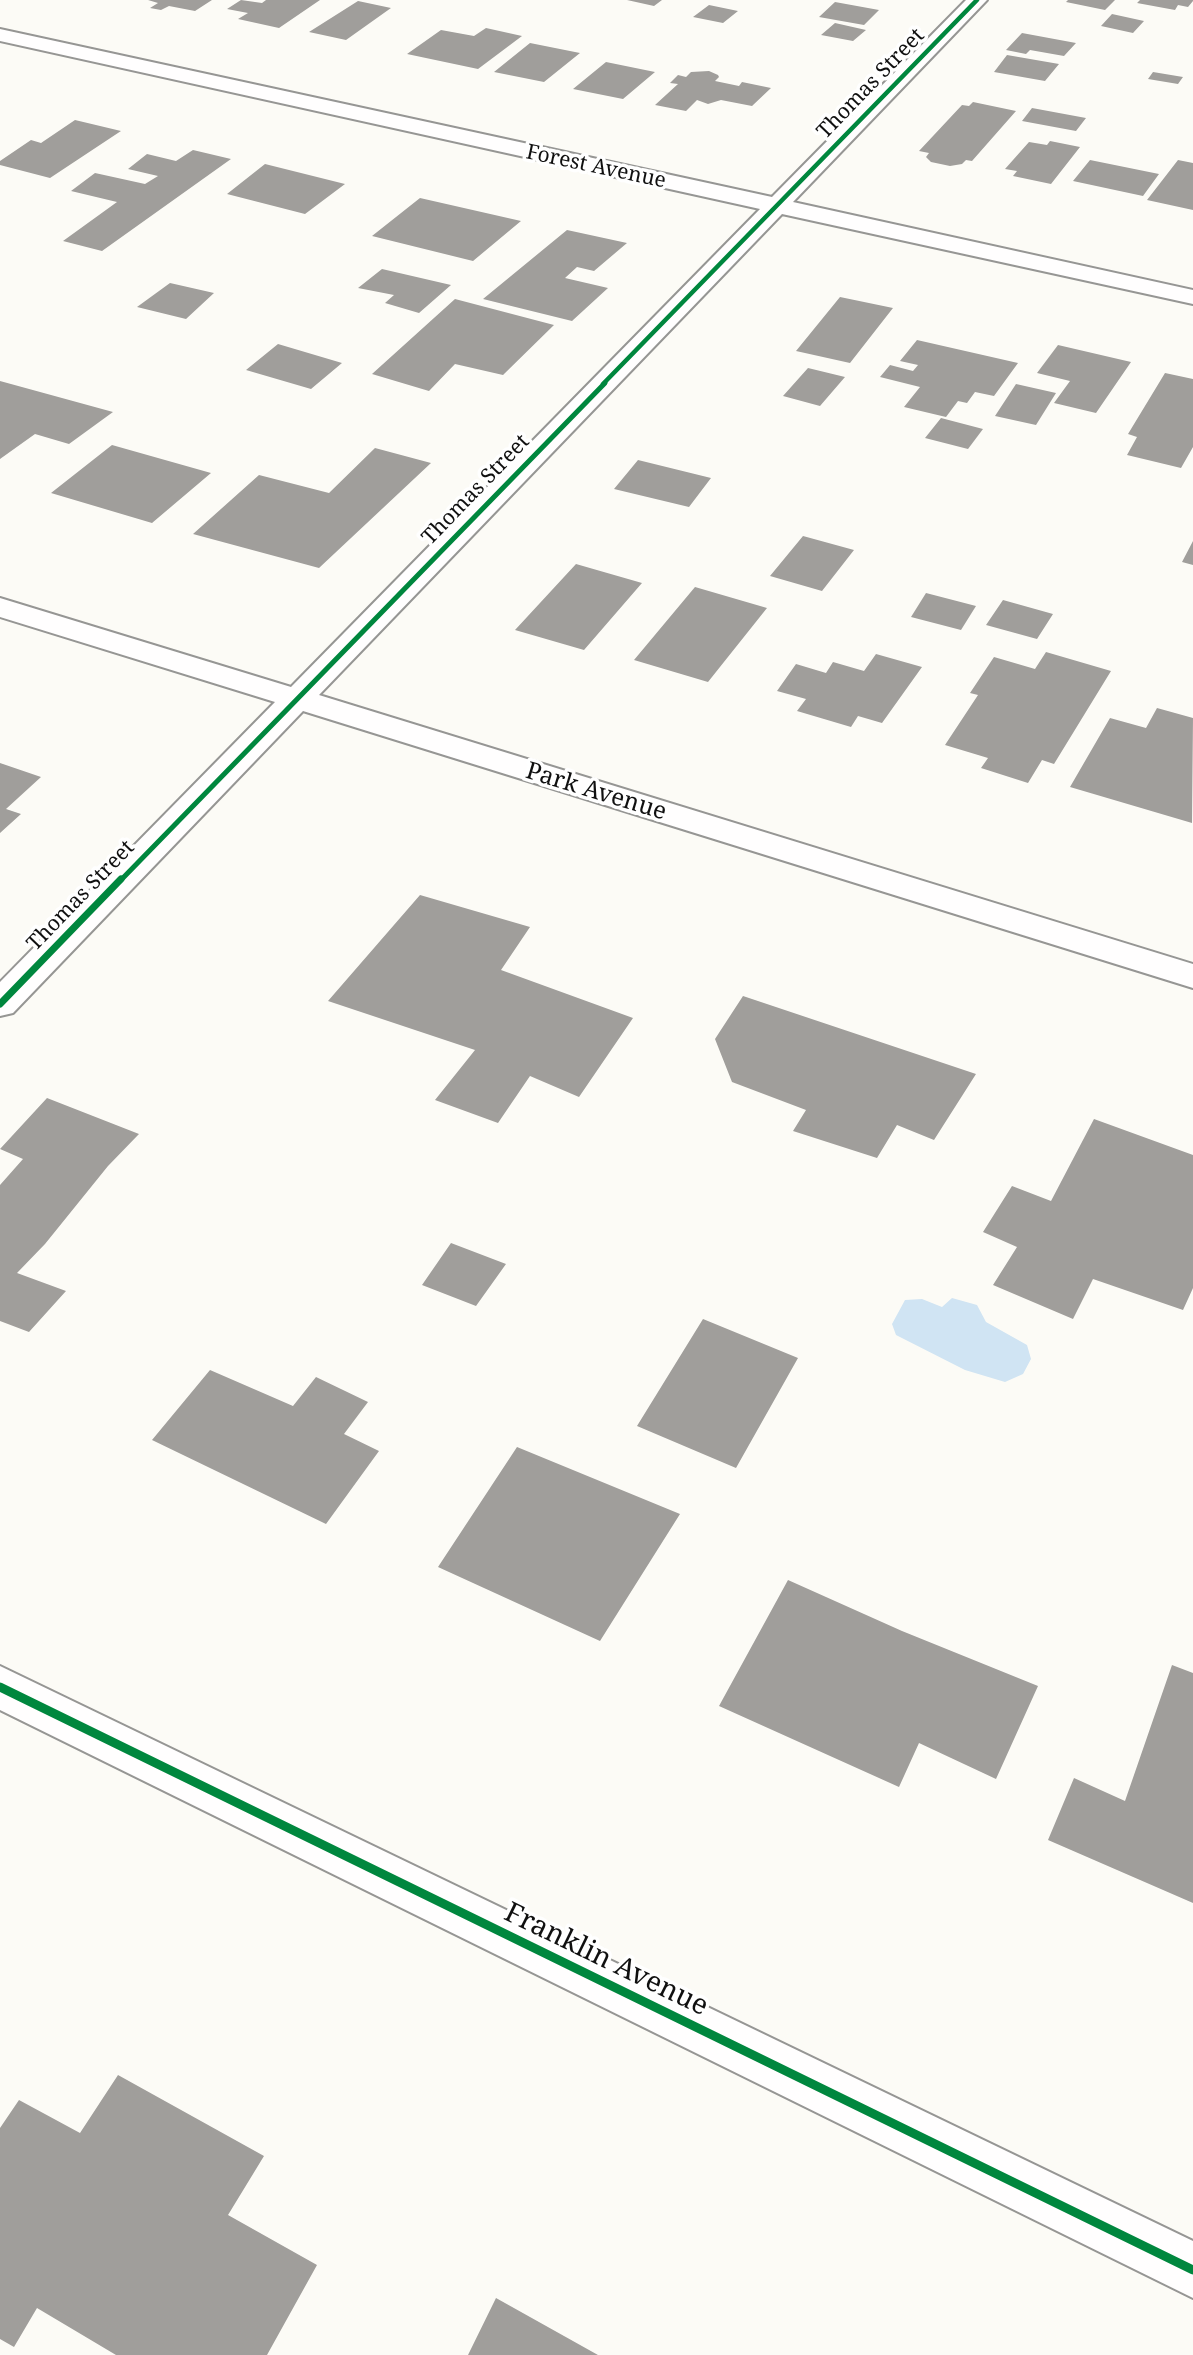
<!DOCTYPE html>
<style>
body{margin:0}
canvas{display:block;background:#fcfbf6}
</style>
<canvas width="1193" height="2355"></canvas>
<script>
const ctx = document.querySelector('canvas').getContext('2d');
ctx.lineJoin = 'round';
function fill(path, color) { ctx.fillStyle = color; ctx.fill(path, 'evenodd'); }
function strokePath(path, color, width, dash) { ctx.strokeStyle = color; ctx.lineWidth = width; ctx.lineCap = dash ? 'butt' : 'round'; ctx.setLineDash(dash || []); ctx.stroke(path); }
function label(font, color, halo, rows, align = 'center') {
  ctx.font = font + ' "Noto Serif",serif'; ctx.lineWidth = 7; ctx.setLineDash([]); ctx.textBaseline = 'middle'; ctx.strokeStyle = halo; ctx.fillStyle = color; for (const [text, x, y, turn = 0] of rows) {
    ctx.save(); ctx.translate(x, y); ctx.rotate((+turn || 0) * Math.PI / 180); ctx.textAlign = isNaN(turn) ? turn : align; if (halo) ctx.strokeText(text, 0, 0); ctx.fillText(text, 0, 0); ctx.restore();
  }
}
fill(new Path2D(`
 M 952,1298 L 977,1305 L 986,1322 L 1027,1345 L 1031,1359 L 1023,1374 L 1005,1382 L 965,1370 L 896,1335 L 892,1324 L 905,1300 L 922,1299 L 942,1307 Z`), '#d0e4f3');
fill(new Path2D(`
 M 148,0 L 212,0 L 195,11 L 169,6 L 161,10 L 150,8 L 158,3 Z
 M 241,0 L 262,3 L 266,0 L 320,0 L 279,28 L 238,19 L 248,13 L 227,9 Z
 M 627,0 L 662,0 L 654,6 Z
 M 1068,0 L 1115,0 L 1105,10 L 1066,2 Z
 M 1140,0 L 1193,0 L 1193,1 L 1188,7 L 1178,5 L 1175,10 L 1137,3 Z
 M 358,1 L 391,8 L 346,40 L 309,32 Z
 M 835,2 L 879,10 L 864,25 L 819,17 Z
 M 709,5 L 738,11 L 723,23 L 693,17 Z
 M 1112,14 L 1144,21 L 1133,33 L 1101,26 Z
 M 835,23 L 866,30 L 853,41 L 821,35 Z
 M 486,28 L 522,36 L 478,69 L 407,54 L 441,30 L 474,36 Z
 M 1022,33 L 1076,43 L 1064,56 L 1030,50 L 1026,54 L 1006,50 Z
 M 530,43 L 580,53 L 544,82 L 494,72 Z
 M 1007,55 L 1059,64 L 1045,81 L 994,72 Z
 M 606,62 L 655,72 L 623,99 L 573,89 Z
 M 709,71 L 718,75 L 719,77 L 715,81 L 739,86 L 742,82 L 771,88 L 752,106 L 721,100 L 708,104 L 697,100 L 686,111 L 655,105 L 678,84 L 670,83 L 678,75 L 686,77 L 691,72 Z
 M 1153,72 L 1183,77 L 1178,84 L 1148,79 Z
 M 973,102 L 1016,111 L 972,161 L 966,160 L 962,164 L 950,166 L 931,162 L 926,157 L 929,153 L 919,151 L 962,105 L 969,106 Z
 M 1032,108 L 1086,118 L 1076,131 L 1022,121 Z
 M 75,120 L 121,131 L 50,178 L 0,165 L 0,161 L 31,140 L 41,143 Z
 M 1050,141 L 1080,147 L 1051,184 L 1013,176 L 1017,171 L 1005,169 L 1029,142 L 1047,145 Z
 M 193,150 L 231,159 L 102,251 L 63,241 L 117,202 L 71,191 L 95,173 L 145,184 L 158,176 L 128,169 L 147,154 L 176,161 Z
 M 1090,160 L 1159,174 L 1143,196 L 1073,181 Z
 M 1178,160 L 1193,163 L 1193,210 L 1147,200 Z
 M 265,164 L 345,184 L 305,214 L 227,194 Z
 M 420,198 L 521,221 L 473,261 L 372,236 Z
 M 567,230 L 627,243 L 594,271 L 577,267 L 565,278 L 608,288 L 572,321 L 483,299 Z
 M 382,269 L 451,285 L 419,313 L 385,303 L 394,295 L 358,288 Z
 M 170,283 L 214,293 L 186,319 L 137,307 Z
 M 840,297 L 893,308 L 850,363 L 796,351 Z
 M 455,299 L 554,325 L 503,375 L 455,364 L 429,391 L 372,374 Z
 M 917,340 L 1018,363 L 994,396 L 975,392 L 967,403 L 958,401 L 946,417 L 904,407 L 920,387 L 880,377 L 890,365 L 913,371 L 918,365 L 900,361 Z
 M 278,344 L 342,363 L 311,389 L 246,370 Z
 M 1058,345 L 1131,362 L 1096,413 L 1054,403 L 1070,381 L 1037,373 Z
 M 808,368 L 845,377 L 820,406 L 783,396 Z
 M 1165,373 L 1193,379 L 1193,447 L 1181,468 L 1127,455 L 1137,437 L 1128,434 Z
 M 0,381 L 113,412 L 69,444 L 35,434 L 0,459 Z
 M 1016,384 L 1056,393 L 1036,425 L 995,416 Z
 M 941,418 L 983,429 L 968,449 L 925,438 Z
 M 112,445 L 211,473 L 152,523 L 51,493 Z
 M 375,448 L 431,463 L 319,568 L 193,534 L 259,475 L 329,493 Z
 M 638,460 L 711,478 L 689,507 L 614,489 Z
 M 803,536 L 854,550 L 822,591 L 770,576 Z
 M 1193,541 L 1193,565 L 1182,562 Z
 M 576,564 L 642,583 L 584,650 L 515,630 Z
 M 695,587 L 767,608 L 708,682 L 634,660 Z
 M 926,593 L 976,606 L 961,630 L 911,617 Z
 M 1003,600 L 1053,614 L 1037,639 L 986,625 Z
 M 1046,652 L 1111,671 L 1054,764 L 1042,760 L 1028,783 L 981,768 L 988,758 L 945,745 L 978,695 L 970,693 L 994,657 L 1035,669 Z
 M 876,654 L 922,667 L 882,723 L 858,716 L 851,727 L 797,711 L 806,699 L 777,691 L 796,664 L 826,673 L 833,662 L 864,671 Z
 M 1157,708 L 1193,718 L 1192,823 L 1070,787 L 1110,718 L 1146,728 Z
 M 0,763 L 41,777 L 6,809 L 21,814 L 0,833 Z
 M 420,895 L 530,927 L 501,970 L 633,1018 L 579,1097 L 530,1076 L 498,1123 L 435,1100 L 475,1050 L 328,1001 Z
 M 743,996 L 976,1074 L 934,1140 L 897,1125 L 877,1158 L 793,1131 L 806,1110 L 732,1082 L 715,1039 Z
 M 47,1098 L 139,1134 L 108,1166 L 45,1244 L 17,1273 L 66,1291 L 29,1332 L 0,1321 L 0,1185 L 23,1159 L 0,1149 Z
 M 1094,1119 L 1193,1155 L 1193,1288 L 1183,1310 L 1093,1279 L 1073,1319 L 993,1285 L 1017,1247 L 983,1232 L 1012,1186 L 1051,1201 Z
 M 451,1243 L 506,1264 L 476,1306 L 422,1285 Z
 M 703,1319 L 798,1358 L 736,1468 L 637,1426 Z
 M 210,1370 L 293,1406 L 316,1377 L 368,1402 L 344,1434 L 379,1451 L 326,1524 L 152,1440 Z
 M 517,1447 L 680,1514 L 600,1641 L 438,1567 Z
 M 788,1580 L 902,1631 L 1038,1686 L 996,1779 L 919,1743 L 899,1787 L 719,1706 Z
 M 1172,1665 L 1193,1673 L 1193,1903 L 1048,1840 L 1074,1778 L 1125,1801 Z
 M 118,2075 L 264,2156 L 228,2215 L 317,2265 L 267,2355 L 116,2355 L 37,2308 L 14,2347 L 0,2339 L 0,2128 L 19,2100 L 80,2133 Z
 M 496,2298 L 598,2355 L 468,2355 Z`), '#a09e9b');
const minor = new Path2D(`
 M 966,0 L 987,0 L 793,202 L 1193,290 L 1193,304 L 782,214 L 319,695 L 1193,964 L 1193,988 L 303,711 L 13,1013 L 0,1016 L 0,982 L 275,702 L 0,617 L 0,598 L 291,687 L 760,209 L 0,41 L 0,29 L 772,197 Z
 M 0,1666 L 1193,2241 L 1193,2298 L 0,1710 Z`);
strokePath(minor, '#969694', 4);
fill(minor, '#fffefe');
strokePath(new Path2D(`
 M 603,384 L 977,0`), '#00873e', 4.5);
strokePath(new Path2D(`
 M 120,881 L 605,383`), '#00873e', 5);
strokePath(new Path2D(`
 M 0,1004 L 121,879`), '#00873e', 7);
strokePath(new Path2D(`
 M 0,1687 L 1193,2270`), '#00873e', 9);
label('21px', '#101010', '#fff', [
 ["Thomas Street",871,84,-46],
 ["Forest Avenue",596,167,12],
 ["Thomas Street",476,490,-46],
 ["Thomas Street",81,896,-46]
]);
label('24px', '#101010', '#fff', [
 ["Park Avenue",596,792,17]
]);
label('28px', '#101010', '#fff', [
 ["Franklin Avenue",606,1960,26]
]);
</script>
